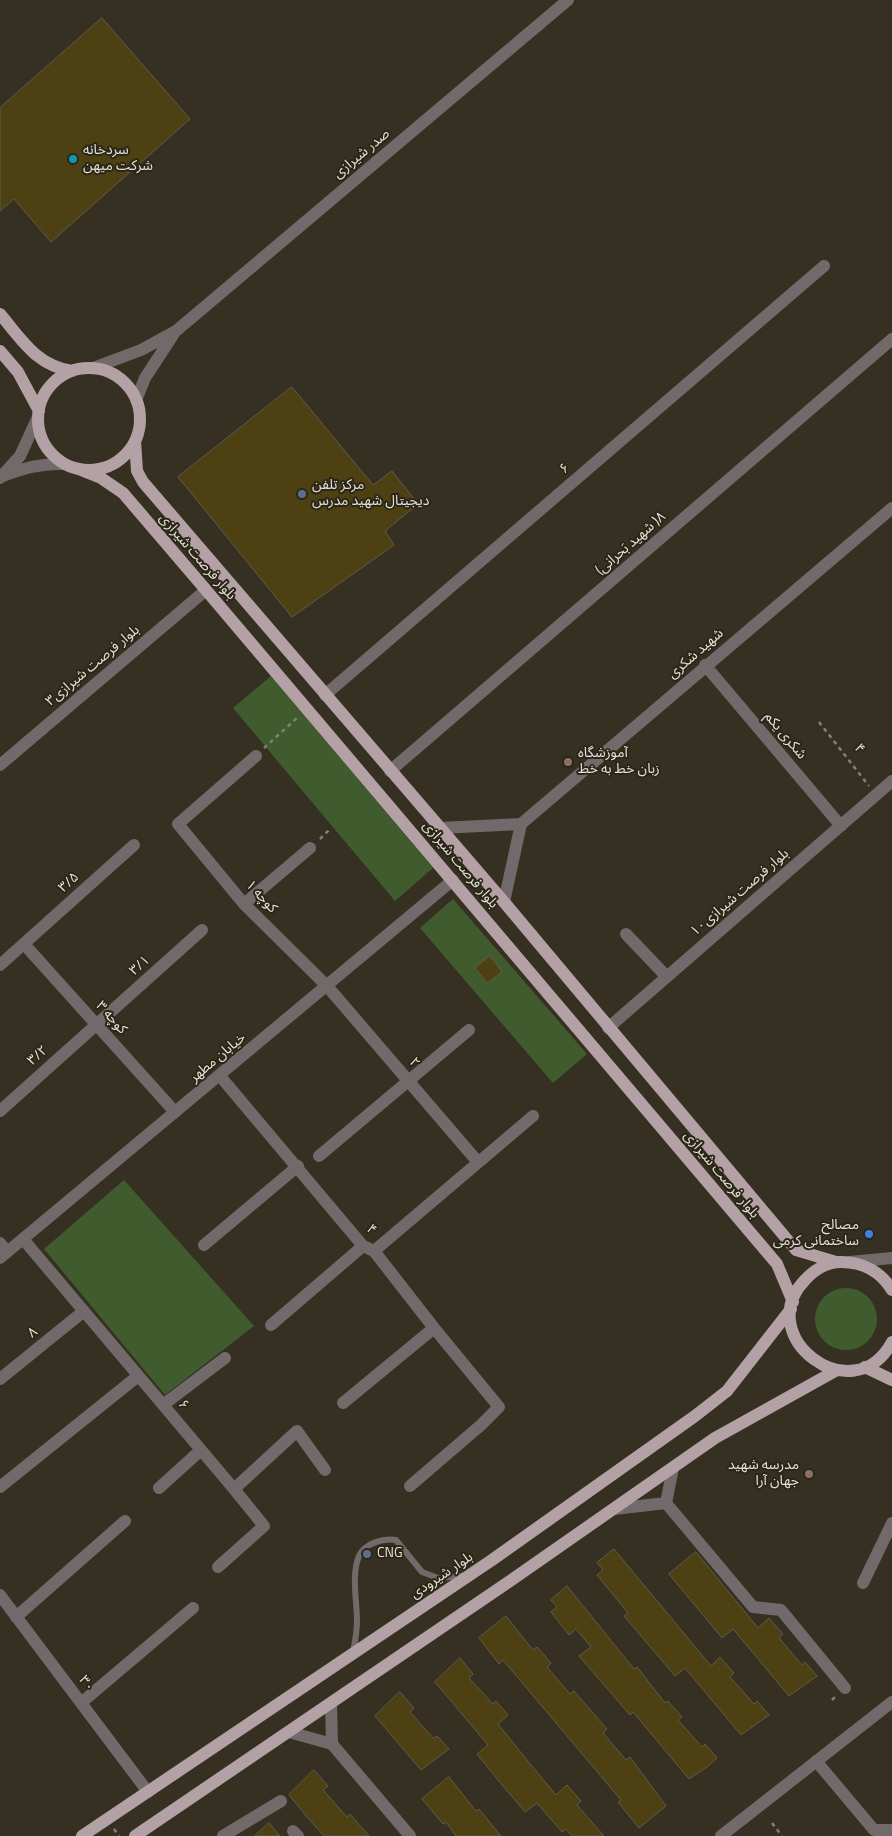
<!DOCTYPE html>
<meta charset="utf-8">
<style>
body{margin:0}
canvas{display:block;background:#353021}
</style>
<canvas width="892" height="1836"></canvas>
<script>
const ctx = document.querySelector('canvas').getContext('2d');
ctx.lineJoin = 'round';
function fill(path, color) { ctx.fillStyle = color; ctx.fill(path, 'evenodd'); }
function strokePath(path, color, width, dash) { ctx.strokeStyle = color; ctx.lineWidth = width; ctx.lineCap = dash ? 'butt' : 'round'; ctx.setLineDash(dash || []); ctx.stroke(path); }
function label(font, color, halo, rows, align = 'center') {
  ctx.font = font + ' "Titillium Web","Noto Sans Arabic",sans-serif'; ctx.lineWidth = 4; ctx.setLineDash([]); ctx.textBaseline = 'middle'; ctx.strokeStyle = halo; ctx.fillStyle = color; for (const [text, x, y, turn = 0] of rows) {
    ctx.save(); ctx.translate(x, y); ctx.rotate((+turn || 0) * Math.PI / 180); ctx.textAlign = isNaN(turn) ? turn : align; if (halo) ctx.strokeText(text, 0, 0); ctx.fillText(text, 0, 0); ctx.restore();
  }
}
fill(new Path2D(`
 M 271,676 L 433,868 L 395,901 L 233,708 Z
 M 453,899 L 587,1054 L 553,1083 L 420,928 Z
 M 124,1180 L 254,1326 L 165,1395 L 44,1249 Z
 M815 1319a31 31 0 1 1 62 0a31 31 0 1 1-62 0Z`), '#405c2e');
const building = new Path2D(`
 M 102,18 L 190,119 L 51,242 L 14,199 L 0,211 L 0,108 Z
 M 292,387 L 373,485 L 392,471 L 418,504 L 385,531 L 394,545 L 292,617 L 178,477 Z
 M 490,956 L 502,972 L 487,983 L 475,968 Z
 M 614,1549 L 711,1666 L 720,1657 L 734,1673 L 730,1677 L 754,1704 L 757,1701 L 769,1715 L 741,1735 L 685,1668 L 675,1676 L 624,1616 L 628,1613 L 597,1575 L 603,1570 L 597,1563 Z
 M 696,1552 L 758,1628 L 769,1618 L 783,1634 L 779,1638 L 802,1665 L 805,1662 L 817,1676 L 789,1696 L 733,1629 L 722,1638 L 669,1574 Z
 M 567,1586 L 634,1669 L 637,1667 L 665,1703 L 668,1701 L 682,1717 L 678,1720 L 702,1747 L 705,1744 L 717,1758 L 707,1767 L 689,1779 L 633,1712 L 630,1715 L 579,1656 L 591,1647 L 576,1629 L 569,1635 L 551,1612 L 557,1607 L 551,1600 Z
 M 506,1616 L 533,1650 L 537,1647 L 551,1663 L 547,1667 L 570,1694 L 574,1691 L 607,1729 L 603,1733 L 626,1760 L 630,1757 L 666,1806 L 639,1828 L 618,1802 L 621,1800 L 503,1660 L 499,1664 L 479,1638 Z
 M 460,1658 L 473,1674 L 469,1678 L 493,1704 L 496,1701 L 508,1715 L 498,1724 L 531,1765 L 556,1795 L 567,1785 L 581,1801 L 577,1805 L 604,1836 L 572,1836 L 566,1829 L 562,1832 L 537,1803 L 525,1812 L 498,1780 L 477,1754 L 488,1745 L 435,1682 Z
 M 400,1692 L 414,1708 L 410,1712 L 433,1738 L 437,1736 L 449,1749 L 421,1770 L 375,1716 Z
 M 314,1770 L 328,1786 L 323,1790 L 347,1817 L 350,1814 L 369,1836 L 324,1836 L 307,1817 L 289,1795 Z
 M 449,1777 L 476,1811 L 479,1809 L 501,1836 L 456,1836 L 446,1822 L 443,1824 L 422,1799 Z
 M 269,1823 L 280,1836 L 255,1836 Z`);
fill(building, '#4d4012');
strokePath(building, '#605b4a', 1);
strokePath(new Path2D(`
 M 819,722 L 869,786
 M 264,748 L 297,718
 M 320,839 L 329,830
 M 832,1700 L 836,1696
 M 772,1823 L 782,1836
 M 114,1829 L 119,1836`), '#837f72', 2.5, [4, 4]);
strokePath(new Path2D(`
 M 353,1652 C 355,1642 357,1632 357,1621 C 357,1601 351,1575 359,1556 C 365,1543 383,1538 396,1540 L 422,1572 L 438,1578 L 463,1576`), '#72696b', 6);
strokePath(new Path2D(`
 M 705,665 L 841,826
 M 325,695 L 824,266
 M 256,756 L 178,824 L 244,904 L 327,986 L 477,1161
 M 0,765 L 206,590
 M 390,771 L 892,339
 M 244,904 L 310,848
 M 626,934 L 667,977
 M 24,944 L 175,1112
 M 0,965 L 134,845
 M 608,1028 L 892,781
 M 220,1076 L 363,1246 L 374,1251 L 434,1328 L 499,1407 L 481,1425 L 410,1486
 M 0,1111 L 202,930
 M 319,1156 L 469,1030
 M 23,1239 L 234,1489 L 297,1431 L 325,1470
 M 0,1243 L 7,1252
 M 204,1245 L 298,1166
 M 374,1251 L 533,1116
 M 271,1325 L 363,1246
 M 0,1379 L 84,1311
 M 343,1403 L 434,1328
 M 163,1405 L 225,1358
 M 0,1487 L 138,1376
 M 159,1488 L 201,1450
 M 666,1503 L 753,1607 L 781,1610 L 845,1688
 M 614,1509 L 666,1503 L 673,1468
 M 218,1567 L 264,1526 L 234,1489
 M 863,1583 L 892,1523
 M 0,1595 L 148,1792
 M 16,1617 L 125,1521
 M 81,1703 L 193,1608
 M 289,1732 L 332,1744 L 331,1703
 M 332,1744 L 410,1836
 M 816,1761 L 874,1830 L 892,1830
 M 293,1831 L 298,1836
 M 223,1836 L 281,1801
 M 721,1836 L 892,1702`), '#72696b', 12);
strokePath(new Path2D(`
 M 93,368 L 141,350 L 176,331 L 568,0
 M 136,400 L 145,378 L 173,335
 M 3,476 C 24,468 42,463 64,464
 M 0,478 L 20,456 L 38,417
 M 521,824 L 892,508
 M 440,828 L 521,824
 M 504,902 L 521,824
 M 0,1258 L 453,880
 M 850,1262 L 892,1258`), '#72696b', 12);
strokePath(new Path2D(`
 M 0,314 C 22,340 36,365 72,371
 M 0,351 L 18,372 L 39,411
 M38 419a51 51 0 1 1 102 0a51 51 0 1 1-102 0Z
 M 135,441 L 137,471 L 143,482 L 504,902 L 796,1250 L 836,1262
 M 81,470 L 101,478 L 123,493 L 206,590 L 777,1264 L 793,1302
 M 892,1290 C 881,1272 863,1262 841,1262 C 827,1262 814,1270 805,1280 C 751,1336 853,1414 892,1342
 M 865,1367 L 892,1380
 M 82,1836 L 492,1560 L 695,1416 L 727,1391 L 791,1309
 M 135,1836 L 510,1581 L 715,1438 L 837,1370`), '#b3a1a5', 12);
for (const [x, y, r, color] of [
 [73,159,5,"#0f9aa8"],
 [302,494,5,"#5c6f8a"],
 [568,762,5,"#8d6e63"],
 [869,1234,5,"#3f7fe0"],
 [809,1474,5,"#8d6e63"],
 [367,1554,5,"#5c6f8a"]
]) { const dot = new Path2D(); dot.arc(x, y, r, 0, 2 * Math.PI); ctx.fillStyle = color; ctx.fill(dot); strokePath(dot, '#2b2617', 2); }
label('14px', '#e4e1d8', '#2b2617', [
 ["سردخانه",83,151],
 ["شرکت میهن",83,167],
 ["مرکز تلفن",312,486],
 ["دیجیتال شهید مدرس",312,502],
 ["آموزشگاه",578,754],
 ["زبان خط به خط",578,770],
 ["مصالح",859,1226,"right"],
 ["ساختمانی کرمی",859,1242,"right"],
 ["مدرسه شهید",799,1466,"right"],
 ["جهان آرا",799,1482,"right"],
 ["CNG",377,1554]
], 'left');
label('14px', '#e4e1d8', '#2b2617', [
 ["صدر شیرازی",362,154,-40],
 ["۶",565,469,-41],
 ["(شهید بَحرانی )۸",631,544,-41],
 ["بلوار فرصت شیرازی",197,557,49],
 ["شهید شکری",696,654,-41],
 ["۳بلوار فرصت شیرازی",93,666,-40],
 ["شکری یکم",785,736,50],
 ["۴",859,749,52],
 ["بلوار فرصت شیرازی",460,865,50],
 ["۳/۵",69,883,-42],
 ["بلوار فرصت شیرازی۱۰",740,893,-41],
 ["کوچه ۱",261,897,47],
 ["۳/۱",140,966,-42],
 ["کوچه ۳",111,1018,48],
 ["۳/۲",38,1056,-42],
 ["خیابان مطهر",218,1058,-40],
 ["۲",414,1063,49],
 ["بلوار فرصت شیرازی",721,1175,50],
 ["۴",371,1230,44],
 ["۸",33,1333,-39],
 ["۶",183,1405,50],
 ["بلوار شیرودی",442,1576,-34],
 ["۳۰",86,1684,53]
]);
</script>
